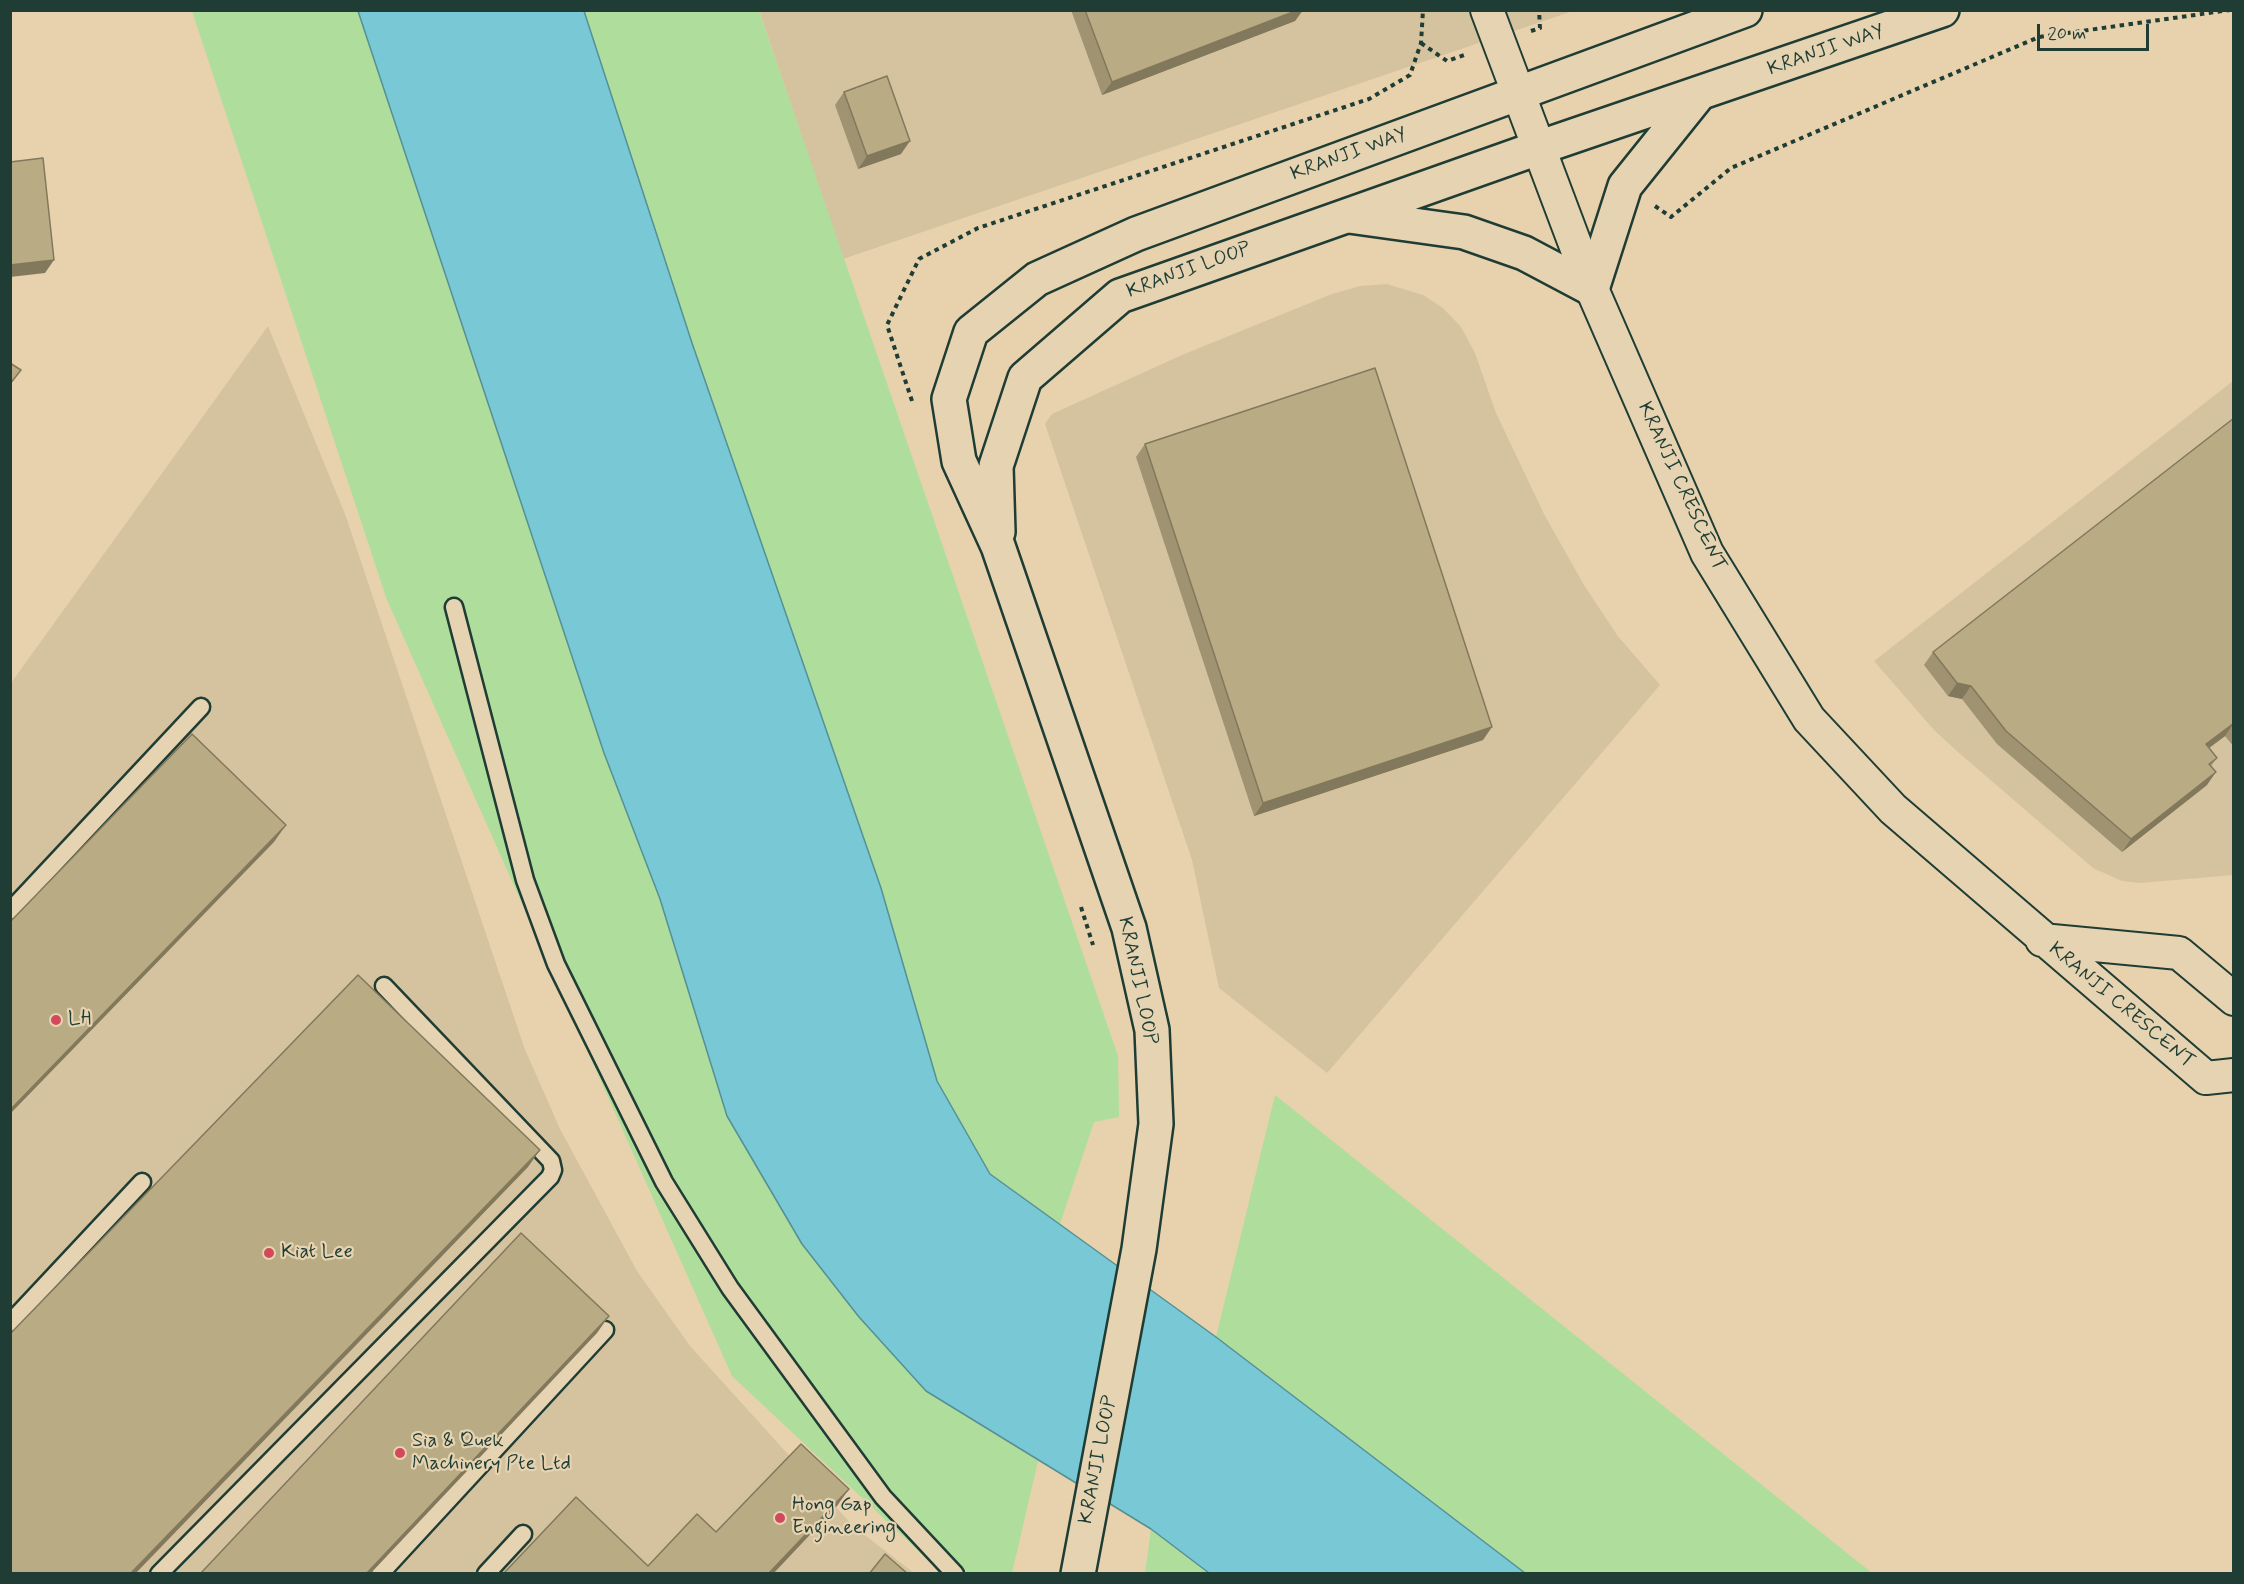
<!DOCTYPE html>
<style>
body{margin:0}
#map{position:relative;width:2244px;height:1584px;overflow:hidden;background:#e7d2ad;font-family:Mynerve,sans-serif}
canvas{display:block}
.frame{position:absolute;inset:0;border:12px solid #1f3d34;pointer-events:none}
.scale{position:absolute;left:2037px;top:24px;width:112px;height:27px;box-sizing:border-box;border:3px solid #1f3d34;border-top:0;padding-left:8px;font-size:18px;line-height:21px;white-space:nowrap;color:#1f3d34;-webkit-text-stroke:4px #e6d3b1;paint-order:stroke}
</style>
<div id="map">
<canvas width="2244" height="1584"></canvas>
<div class="frame"></div>
<div class="scale">20 m</div>
</div>
<script>
const ctx = document.querySelector('canvas').getContext('2d');
ctx.lineJoin = 'round';
function fill(path, color) { ctx.fillStyle = color; ctx.fill(path, 'evenodd'); }
function strokePath(path, color, width, dash) { ctx.strokeStyle = color; ctx.lineWidth = width; ctx.lineCap = dash ? 'butt' : 'round'; ctx.setLineDash(dash || []); ctx.stroke(path); }
function label(font, color, halo, rows, align = 'center') {
  ctx.font = font + ' Mynerve,sans-serif'; ctx.lineWidth = 4.5; ctx.setLineDash([]); ctx.textBaseline = 'middle'; ctx.strokeStyle = halo; ctx.fillStyle = color; for (const [text, x, y, turn = 0] of rows) {
    ctx.save(); ctx.translate(x, y); ctx.rotate((+turn || 0) * Math.PI / 180); ctx.textAlign = isNaN(turn) ? turn : align; if (halo) ctx.strokeText(text, 0, 0); ctx.fillText(text, 0, 0); ctx.restore();
  }
}
fill(new Path2D(`
 M 759,10 L 1573,11 L 843,259 Z
 M 1387,284 L 1423,295 L 1443,308 L 1461,327 L 1475,353 L 1496,413 L 1544,514 L 1584,585 L 1617,635 L 1660,685 L 1327,1073 L 1219,988 L 1192,860 L 1045,424 L 1052,414 L 1182,355 L 1332,294 L 1360,286 Z
 M 268,326 L 345,514 L 524,1047 L 560,1129 L 637,1271 L 690,1346 L 853,1526 L 914,1573 L 11,1574 L 11,683 Z
 M 2233,381 L 2234,875 L 2140,883 L 2122,881 L 2093,868 L 1959,753 L 1934,730 L 1874,661 Z`), '#d5c39f');
fill(new Path2D(`
 M 192,11 L 358,11 L 604,753 L 660,899 L 926,1391 L 1038,1461 L 1012,1573 L 942,1573 L 732,1376 L 387,600 Z
 M 584,11 L 759,11 L 1118,1056 L 1119,1117 L 1094,1122 L 1060,1224 L 990,1174 L 937,1081 L 881,888 L 692,343 Z
 M 1275,1095 L 1872,1573 L 1525,1573 L 1216,1337 Z
 M 1151,1529 L 1209,1573 L 1145,1574 Z`), '#afdd9c');
const water = new Path2D(`
 M 358,11 L 584,11 L 692,343 L 881,888 L 937,1081 L 990,1174 L 1216,1337 L 1525,1573 L 1209,1573 L 1151,1529 L 926,1391 L 859,1317 L 802,1244 L 727,1116 L 660,899 L 604,753 Z`);
fill(water, '#78c8d5');
strokePath(water, '#549095', 1.5);
const service = new Path2D(`
 M 454,607 L 525,880 L 556,964 L 664,1182 L 730,1288 L 883,1497 L 955,1574
 M 10,911 L 201,707
 M 10,1323 L 142,1182
 M 159,1574 L 550,1177 L 553,1170 L 551,1161 L 384,986
 M 380,1574 L 605,1330
 M 486,1574 L 523,1534`);
const minor = new Path2D(`
 M 1487,10 L 1592,289 L 1707,553 L 1809,719 L 1893,809 L 2206,1078 L 2234,1075
 M 2042,940 L 2179,953 L 2234,999`);
const primary = new Path2D(`
 M 1349,216 L 1464,232 L 1524,253 L 1592,289 L 1625,186 L 1698,95
 M 998,532 L 996,466 L 1025,378 L 1120,296 L 1538,148 L 1942,10
 M 1078,1574 L 1139,1249 L 1156,1124 L 1152,1030 L 1129,928 L 998,546 L 959,461 L 949,399 L 971,332 L 1037,279 L 1136,234 L 1745,10`);
strokePath(service, '#1f3d34', 21);
strokePath(minor, '#1f3d34', 36);
strokePath(primary, '#1f3d34', 38);
strokePath(new Path2D(`
 M 1531,31 L 1540,28 L 1539,10
 M 1421,43 L 1447,61 L 1467,54
 M 1655,206 L 1671,217 L 1731,168 L 2039,37 L 2230,10
 M 912,401 L 887,325 L 919,259 L 978,228 L 1369,99 L 1410,75 L 1421,43 L 1423,10
 M 1081,907 L 1093,945`), '#1f3d34', 4, [4.5, 4.5]);
strokePath(service, '#e6d3b1', 16);
strokePath(minor, '#e6d3b1', 32);
strokePath(primary, '#e6d3b1', 33);
fill(new Path2D(`
 M 1071,10 L 1303,10 L 1295,21 L 1102,95 Z
 M 844,92 L 901,154 L 858,169 L 835,105 Z
 M 2234,418 L 2234,747 L 2225,736 L 2209,748 L 2217,758 L 2211,766 L 2207,785 L 2122,852 L 1997,744 L 1962,699 L 1948,696 L 1924,665 L 1933,652 Z
 M 1145,444 L 1483,740 L 1254,816 L 1136,457 Z`), '#9f9372');
fill(new Path2D(`
 M 1298,10 L 1303,10 L 1295,21 L 1102,95 L 1112,82 Z
 M 910,141 L 901,154 L 858,169 L 867,156 Z
 M 54,260 L 45,273 L 10,277 L 10,265 Z
 M 1957,683 L 1971,686 L 1962,699 L 1948,696 Z
 M 2234,723 L 2225,736 L 2197,757 L 2206,744 Z
 M 1492,727 L 1483,740 L 1254,816 L 1263,803 Z
 M 2216,772 L 2207,785 L 2122,852 L 2131,839 Z
 M 286,825 L 274,842 L 10,1114 L 10,1110 Z
 M 540,1150 L 528,1167 L 135,1574 L 130,1574 Z
 M 609,1316 L 597,1333 L 370,1574 L 366,1574 Z
 M 849,1489 L 837,1506 L 773,1574 L 768,1574 Z`), '#82785c');
const building = new Path2D(`
 M 1085,10 L 1298,10 L 1112,82 Z
 M 887,76 L 910,141 L 867,156 L 844,92 Z
 M 43,158 L 54,260 L 10,265 L 10,162 Z
 M 10,363 L 21,370 L 10,384 Z
 M 1375,368 L 1492,727 L 1263,803 L 1145,444 Z
 M 2234,418 L 2234,723 L 2206,744 L 2217,758 L 2209,764 L 2216,772 L 2131,839 L 2006,731 L 1971,686 L 1957,683 L 1933,652 Z
 M 192,734 L 286,825 L 10,1110 L 10,922 Z
 M 358,975 L 540,1150 L 130,1574 L 10,1574 L 10,1334 Z
 M 521,1233 L 609,1316 L 366,1574 L 200,1574 Z
 M 801,1444 L 849,1489 L 768,1574 L 503,1574 L 576,1497 L 648,1566 L 697,1514 L 716,1532 Z
 M 885,1554 L 908,1574 L 869,1574 Z`);
fill(building, '#b9ab84');
strokePath(building, '#82785c', 1.5);
for (const [x, y, r, color] of [
 [56,1020,6,"#d1495b"],
 [269,1253,6,"#d1495b"],
 [400,1453,6,"#d1495b"],
 [780,1518,6,"#d1495b"]
]) { const dot = new Path2D(); dot.arc(x, y, r, 0, 2 * Math.PI); ctx.fillStyle = color; ctx.fill(dot); strokePath(dot, '#e6d3b1', 2); }
label('20px', '#1f3d34', '#e6d3b1', [
 ["KRANJI WAY",1826,51,-19],
 ["KRANJI WAY",1349,155,-20],
 ["KRANJI LOOP",1189,271,-20],
 ["KRANJI CRESCENT",1681,487,65],
 ["KRANJI LOOP",1137,981,78],
 ["KRANJI CRESCENT",2121,1006,40],
 ["KRANJI LOOP",1099,1460,-79]
]);
label('20px', '#1f3d34', '#e6d3b1', [
 ["LH",68,1020],
 ["Kiat Lee",281,1253],
 ["Sia & Quek",412,1442],
 ["Machinery Pte Ltd",412,1465],
 ["Hong Gap",792,1506],
 ["Engineering",792,1529]
], 'left');
</script>
